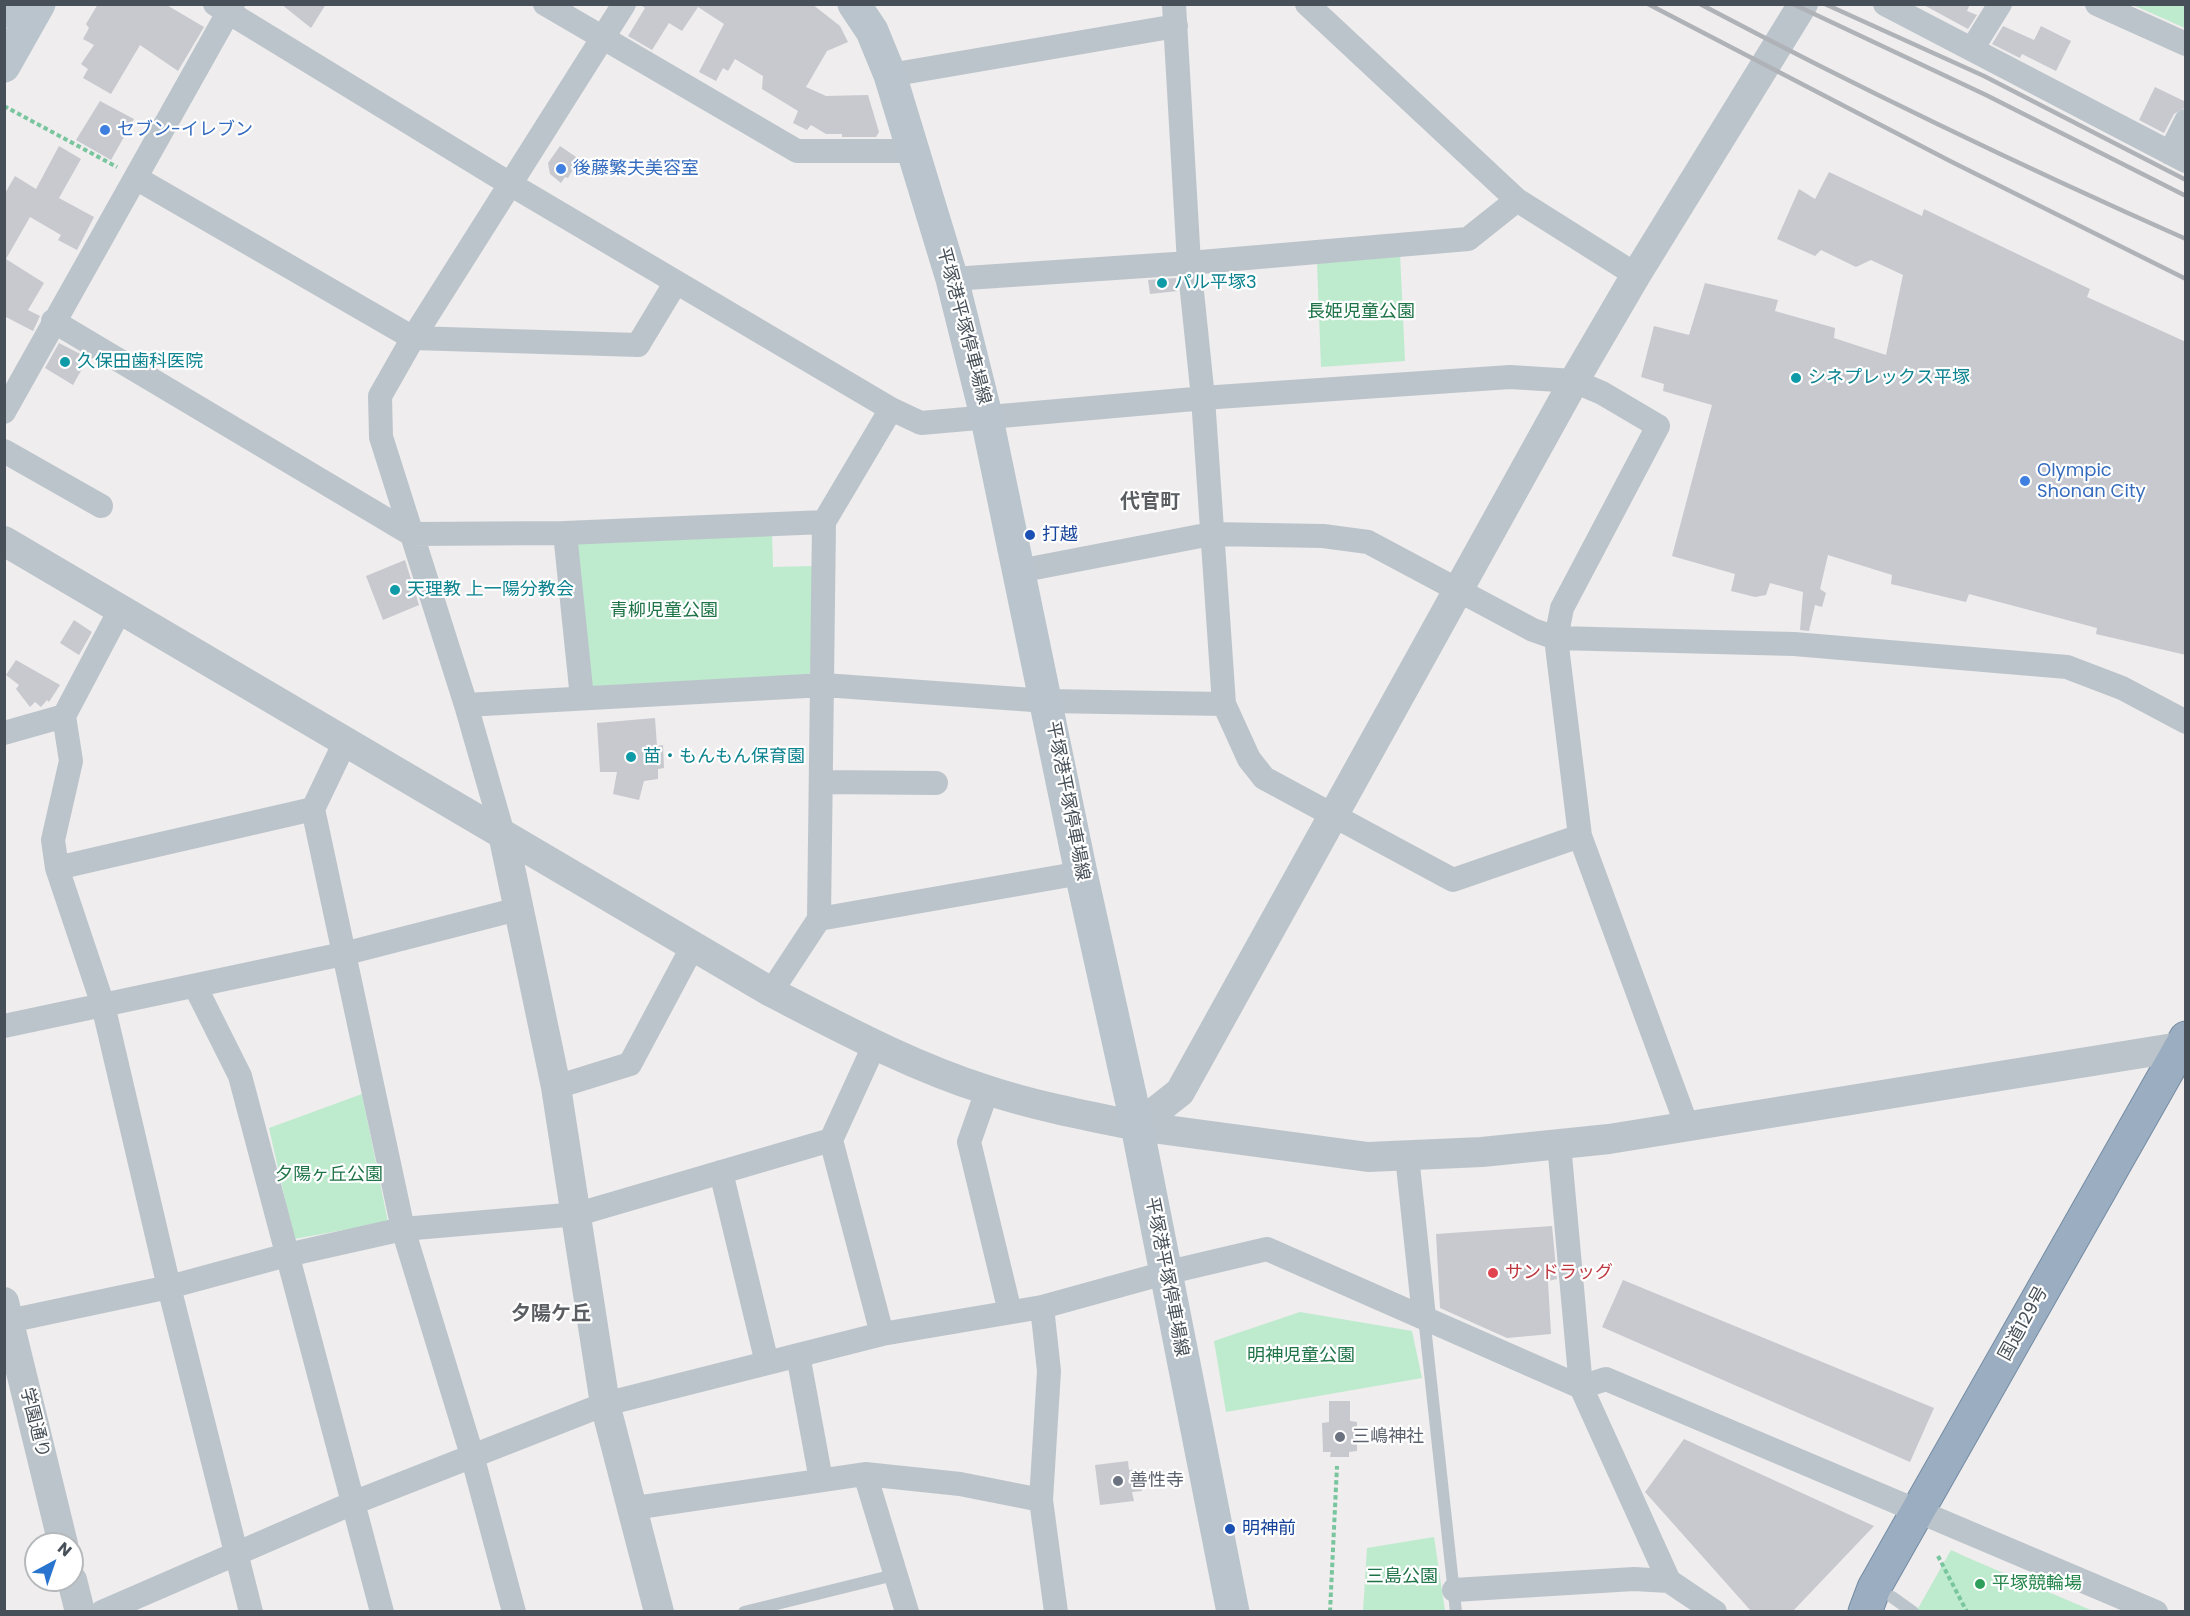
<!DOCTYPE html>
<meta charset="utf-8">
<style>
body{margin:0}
#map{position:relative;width:2190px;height:1616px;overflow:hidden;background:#efeded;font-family:Poppins,sans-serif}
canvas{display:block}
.frame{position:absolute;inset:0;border:6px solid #475058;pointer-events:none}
.north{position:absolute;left:24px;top:1532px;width:60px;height:60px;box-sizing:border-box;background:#fff;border:2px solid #b5b9bc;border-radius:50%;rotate:40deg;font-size:16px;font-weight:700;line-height:24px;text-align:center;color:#475058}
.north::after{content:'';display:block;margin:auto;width:21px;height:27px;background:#2874ce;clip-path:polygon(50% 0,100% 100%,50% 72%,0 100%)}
</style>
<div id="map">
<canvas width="2190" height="1616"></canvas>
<div class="frame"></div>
<div class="north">N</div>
</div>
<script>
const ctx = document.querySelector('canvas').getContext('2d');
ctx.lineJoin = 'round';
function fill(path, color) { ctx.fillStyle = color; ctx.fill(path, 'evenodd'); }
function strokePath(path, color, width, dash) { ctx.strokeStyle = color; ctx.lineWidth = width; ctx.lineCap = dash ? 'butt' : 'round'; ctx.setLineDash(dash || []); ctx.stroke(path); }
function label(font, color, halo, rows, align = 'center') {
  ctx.font = font + ' Poppins,"Noto Sans JP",sans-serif'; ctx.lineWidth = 4.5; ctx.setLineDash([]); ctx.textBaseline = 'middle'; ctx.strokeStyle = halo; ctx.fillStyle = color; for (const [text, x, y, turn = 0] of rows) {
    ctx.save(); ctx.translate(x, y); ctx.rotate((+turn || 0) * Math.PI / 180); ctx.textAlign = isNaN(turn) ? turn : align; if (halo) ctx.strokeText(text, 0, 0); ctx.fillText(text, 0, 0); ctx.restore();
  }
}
fill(new Path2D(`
 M 2133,5 L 2185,5 L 2185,28 Z
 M 1400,253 L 1405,361 L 1321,367 L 1317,262 Z
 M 772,533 L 773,567 L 814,566 L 811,672 L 805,677 L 595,688 L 591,684 L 576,546 L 580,542 Z
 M 362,1094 L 388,1222 L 294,1239 L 269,1128 Z
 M 1300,1312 L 1412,1331 L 1422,1378 L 1226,1412 L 1214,1341 Z
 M 1434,1537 L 1445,1611 L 1363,1612 L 1367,1548 Z
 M 1951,1550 L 1966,1557 L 2093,1611 L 1916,1612 Z`), '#beeace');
fill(new Path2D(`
 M 98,4 L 165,4 L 204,27 L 178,71 L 140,45 L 111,94 L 83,78 L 88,69 L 81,64 L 94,45 L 83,39 L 89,28 L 86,24 Z
 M 281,4 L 326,4 L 311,28 Z
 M 639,4 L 812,4 L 840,26 L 848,42 L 827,51 L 806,87 L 826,96 L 868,95 L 879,132 L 876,137 L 842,137 L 842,134 L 826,134 L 811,125 L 807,130 L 793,123 L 798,111 L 762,89 L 763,76 L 735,59 L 728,71 L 723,68 L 716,81 L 699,72 L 724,24 L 698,7 L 682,31 L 669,23 L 652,50 L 628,36 L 645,8 Z
 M 1922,4 L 1970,4 L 1967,11 L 1977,15 L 1968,29 Z
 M 2003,26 L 2034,40 L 2041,26 L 2071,41 L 2056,71 L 2022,54 L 2020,58 L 1992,44 Z
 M 2155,87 L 2186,102 L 2186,107 L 2174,114 L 2164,133 L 2139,120 Z
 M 100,101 L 134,119 L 111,160 L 76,140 Z
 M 59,146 L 81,159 L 59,198 L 94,217 L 77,250 L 58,240 L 61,235 L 30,217 L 6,259 L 44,283 L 28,310 L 40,316 L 33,331 L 4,316 L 4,195 L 15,176 L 36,189 Z
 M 560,146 L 579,159 L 568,178 L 565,177 L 561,183 L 550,174 L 548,163 Z
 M 1829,172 L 1922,216 L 1924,209 L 2090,289 L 2087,297 L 2186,342 L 2186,655 L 2096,634 L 2097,628 L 1969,594 L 1966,602 L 1891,584 L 1892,575 L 1828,555 L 1820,589 L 1826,593 L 1822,607 L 1815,605 L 1809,631 L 1800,630 L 1803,592 L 1770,583 L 1766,595 L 1755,597 L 1731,591 L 1735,574 L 1672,556 L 1712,405 L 1663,391 L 1664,384 L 1641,377 L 1654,326 L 1689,335 L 1705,283 L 1778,300 L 1775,311 L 1835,328 L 1834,338 L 1886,355 L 1903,275 L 1871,260 L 1856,267 L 1821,250 L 1815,256 L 1777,239 L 1799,189 L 1815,199 Z
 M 1176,278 L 1178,291 L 1150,294 L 1148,280 Z
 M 59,343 L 88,358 L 73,385 L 45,368 Z
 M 405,560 L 419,605 L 383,620 L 366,576 Z
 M 74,620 L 92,632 L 79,655 L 60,643 Z
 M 16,660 L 60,685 L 49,702 L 47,700 L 41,707 L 35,702 L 30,707 L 16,689 L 19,685 L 6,675 Z
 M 655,718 L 657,746 L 663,745 L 664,768 L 658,769 L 658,779 L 644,781 L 639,800 L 613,794 L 617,772 L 600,772 L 597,723 Z
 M 1552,1226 L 1557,1279 L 1548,1281 L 1551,1334 L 1507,1338 L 1440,1308 L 1436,1234 Z
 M 1623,1280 L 1934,1408 L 1910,1462 L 1602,1327 Z
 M 1329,1401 L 1350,1401 L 1350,1421 L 1357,1422 L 1357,1451 L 1349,1452 L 1349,1457 L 1330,1457 L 1331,1452 L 1323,1452 L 1322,1423 L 1329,1422 Z
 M 1684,1439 L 1874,1526 L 1793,1611 L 1751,1611 L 1645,1492 Z
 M 1128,1461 L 1129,1470 L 1138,1469 L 1142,1491 L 1132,1492 L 1134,1501 L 1100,1505 L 1095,1465 Z`), '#c7c9cf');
const trunk = new Path2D(`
 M 1865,1612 L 1874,1588 L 2186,1038`);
strokePath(trunk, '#748ba3', 35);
strokePath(new Path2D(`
 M 4,106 L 117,167
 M 1938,1556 L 1967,1612
 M 1330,1612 L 1337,1466`), '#79c59e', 4, [4.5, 3]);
strokePath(new Path2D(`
 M 1424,1317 L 1456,1612
 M 1892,1597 L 1913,1612
 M 744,1612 L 894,1575`), '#bcc4cb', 12);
strokePath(new Path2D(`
 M 215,4 L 510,184 L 891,409 L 921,423 L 1217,397 L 1510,377 L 1574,381 L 1602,393 L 1658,426 L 1562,608 L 1556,638 L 1580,836 L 1687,1126
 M 545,4 L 797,151 L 912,151
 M 1174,4 L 1189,263 L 1203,398 L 1224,704 L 1249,759 L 1264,778 L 1453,880 L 1580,836
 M 1307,4 L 1517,200 L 1636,275
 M 1885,4 L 2186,161
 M 2097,4 L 2186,44
 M 1972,49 L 2000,4
 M 890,75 L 1176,26
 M 2170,153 L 2186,121
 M 136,178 L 413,338 L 638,345 L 676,282
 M 952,279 L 1189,263 L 1468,239 L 1517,200
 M 53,321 L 411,534 L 565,533 L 824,522 L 891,409
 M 4,412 L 233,4
 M 4,451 L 101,506
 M 565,533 L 582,698
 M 1019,571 L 1211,534 L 1323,536 L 1368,542 L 1533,630 L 1556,638 L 1794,644 L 2067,667 L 2122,688 L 2186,722
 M 120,610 L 64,716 L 71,761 L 53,840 L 57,868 L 103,1005 L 169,1287 L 251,1612
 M 466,705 L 824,685 L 1047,701 L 1224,704
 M 4,733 L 64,716
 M 345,742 L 313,809 L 403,1229 L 472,1455 L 514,1612
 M 822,782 L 936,783
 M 503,834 L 466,705 L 381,437 L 380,396 L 413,338 L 624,4
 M 57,868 L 313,809
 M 819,919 L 1081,873
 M 195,986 L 240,1076 L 382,1612
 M 771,992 L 819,919 L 824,522
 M 4,1026 L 343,954 L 518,909
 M 556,1087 L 630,1064 L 693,946
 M 987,1091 L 969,1142 L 1010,1312
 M 831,1140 L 882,1334
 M 1559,1144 L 1581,1387 L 1669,1581
 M 1407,1156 L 1424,1317
 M 721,1172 L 767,1363
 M 1042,1307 L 1049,1371 L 1041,1500 L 1056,1612
 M 4,1322 L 169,1287 L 287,1255 L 403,1229 L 578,1214 L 831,1140 L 874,1046
 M 798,1355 L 821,1480
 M 865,1474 L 907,1612
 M 634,1508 L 865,1474 L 960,1484 L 1041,1500
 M 1454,1590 L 1634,1579 L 1669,1581 L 1715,1612
 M 102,1612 L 353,1503 L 605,1404 L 882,1334 L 1042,1307 L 1165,1273 L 1267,1249 L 1581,1387 L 1606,1379 L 2156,1612`), '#bcc4cb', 24);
strokePath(new Path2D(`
 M 4,541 L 771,992 C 841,1028 911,1066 987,1090 C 1035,1106 1088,1116 1137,1126 L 1368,1157 L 1482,1152 L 1609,1139 L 2186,1046
 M 503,834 L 556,1087 L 605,1404 L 659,1612
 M 1137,1126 L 1180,1092 L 1574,381 L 1636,275 L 1803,4
 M 4,1302 L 63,1544
 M 72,1580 L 80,1612`), '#bcc4cb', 30);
strokePath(new Path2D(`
 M 854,4 L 872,31 L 890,75 L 952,279 L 987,419 L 1081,873 L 1137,1126 L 1233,1612
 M 4,11 L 9,4
 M 4,66 L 39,4`), '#bac4cd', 33);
strokePath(trunk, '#9baec1', 33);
strokePath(new Path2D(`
 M 1648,4 L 1950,161 L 2186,279
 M 1700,4 C 1859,88 2021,166 2186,239
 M 1793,4 L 1986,95 L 2186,196
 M 1825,4 L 1984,76 L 2186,180`), '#afb2b7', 4.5);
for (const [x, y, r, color] of [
 [105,130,6,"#3f7fe0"],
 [561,169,6,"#3f7fe0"],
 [1162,283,6,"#0f9aa8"],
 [65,362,6,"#0f9aa8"],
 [1796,378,6,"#0f9aa8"],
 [2025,481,6,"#3f7fe0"],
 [1030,535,6,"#1a4fb4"],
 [395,590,6,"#0f9aa8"],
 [631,757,6,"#0f9aa8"],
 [1493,1273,6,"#e0444e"],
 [1340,1437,6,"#6b7280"],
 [1118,1481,6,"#6b7280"],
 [1230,1529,6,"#1a4fb4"],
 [1980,1584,6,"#2e9e5b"]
]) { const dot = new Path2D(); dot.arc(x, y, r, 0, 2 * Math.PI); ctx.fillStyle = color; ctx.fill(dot); strokePath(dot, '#fff', 2); }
label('18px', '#366cbe', '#fff', [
 ["セブン-イレブン",117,130],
 ["後藤繁夫美容室",573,169],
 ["Olympic",2037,471],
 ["Shonan City",2037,492]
], 'left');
label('18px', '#0d838f', '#fff', [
 ["パル平塚3",1174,283],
 ["久保田歯科医院",77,362],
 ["シネプレックス平塚",1808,378],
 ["天理教 上一陽分教会",407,590],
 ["苗・もんもん保育園",643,757]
], 'left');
label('18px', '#1e7347', '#fff', [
 ["長姫児童公園",1361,312],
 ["青柳児童公園",664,611],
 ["夕陽ヶ丘公園",329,1175],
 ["明神児童公園",1301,1356],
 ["三島公園",1402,1577]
]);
label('18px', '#475058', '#fff', [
 ["平塚港平塚停車場線",963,326,75],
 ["平塚港平塚停車場線",1067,801,79],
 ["平塚港平塚停車場線",1166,1277,79],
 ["国道129号",2024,1324,-61],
 ["学園通り",34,1423,76]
]);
label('18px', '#164399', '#fff', [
 ["打越",1042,535],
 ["明神前",1242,1529]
], 'left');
label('18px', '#be3a42', '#fff', [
 ["サンドラッグ",1505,1273]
], 'left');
label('18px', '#5b616d', '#fff', [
 ["三嶋神社",1352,1437],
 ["善性寺",1130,1481]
], 'left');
label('18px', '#27864d', '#fff', [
 ["平塚競輪場",1992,1584]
], 'left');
label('bold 20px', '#5a5d61', '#fff', [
 ["代官町",1150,503],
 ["夕陽ケ丘",551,1315]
]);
</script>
